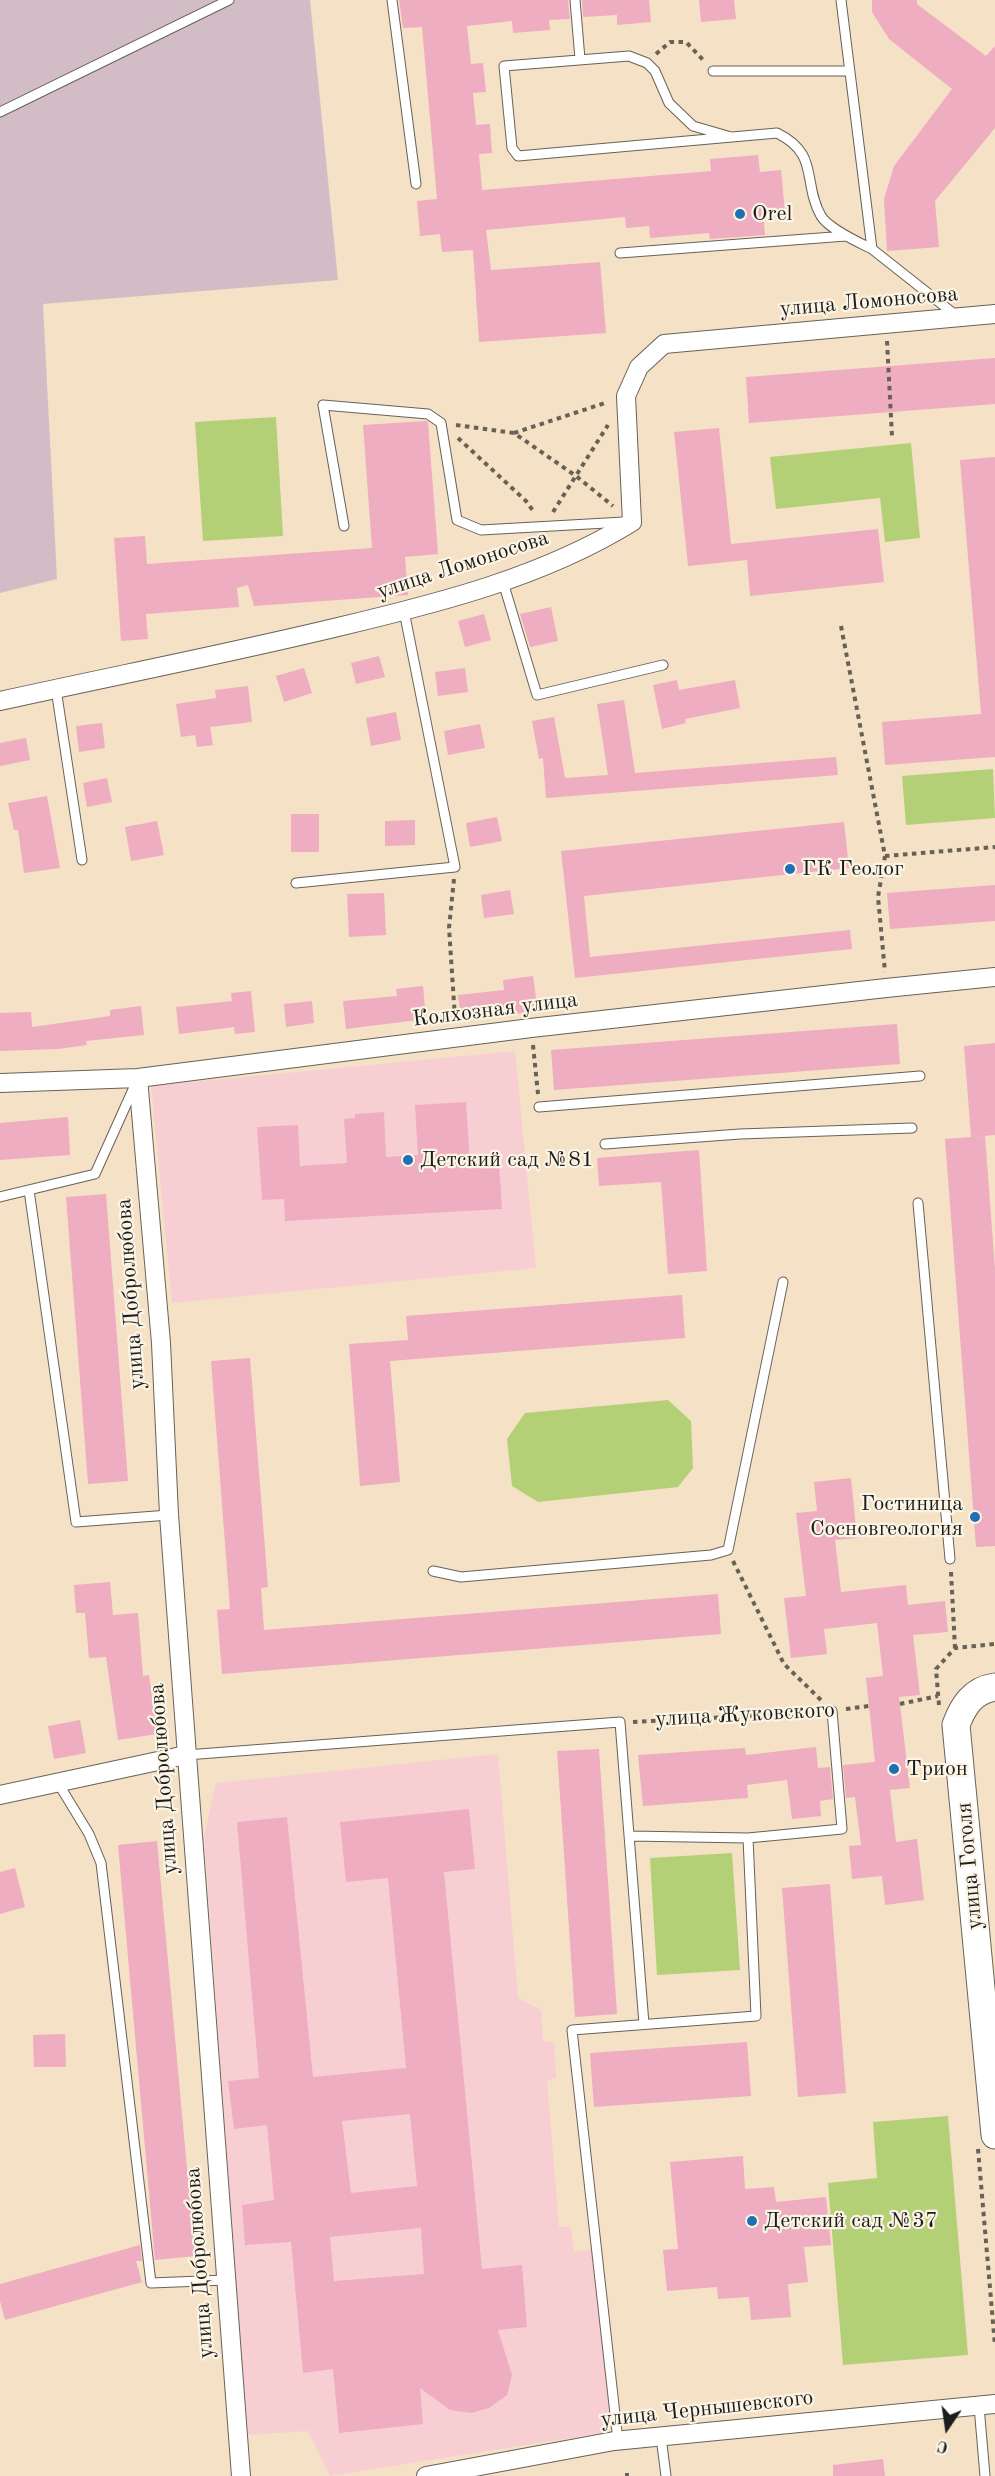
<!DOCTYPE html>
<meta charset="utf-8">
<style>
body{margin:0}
#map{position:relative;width:995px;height:2476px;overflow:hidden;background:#f5e1c5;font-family:"Old Standard TT",serif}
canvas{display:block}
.north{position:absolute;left:917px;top:2398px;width:60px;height:60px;-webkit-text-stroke:4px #fcf5e5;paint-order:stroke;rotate:193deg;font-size:16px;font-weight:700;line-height:24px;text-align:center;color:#1c1c1c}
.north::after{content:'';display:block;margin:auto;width:21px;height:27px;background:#1c1c1c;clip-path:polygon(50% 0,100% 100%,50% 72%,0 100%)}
</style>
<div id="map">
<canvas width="995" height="2476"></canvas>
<div class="north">С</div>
</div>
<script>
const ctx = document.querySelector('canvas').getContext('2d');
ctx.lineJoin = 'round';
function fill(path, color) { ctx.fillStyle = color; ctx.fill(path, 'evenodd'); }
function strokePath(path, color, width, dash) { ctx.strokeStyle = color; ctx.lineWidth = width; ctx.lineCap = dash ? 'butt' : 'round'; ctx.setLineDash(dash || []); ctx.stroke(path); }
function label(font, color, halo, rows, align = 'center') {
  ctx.font = font + ' "Old Standard TT",serif'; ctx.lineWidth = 4.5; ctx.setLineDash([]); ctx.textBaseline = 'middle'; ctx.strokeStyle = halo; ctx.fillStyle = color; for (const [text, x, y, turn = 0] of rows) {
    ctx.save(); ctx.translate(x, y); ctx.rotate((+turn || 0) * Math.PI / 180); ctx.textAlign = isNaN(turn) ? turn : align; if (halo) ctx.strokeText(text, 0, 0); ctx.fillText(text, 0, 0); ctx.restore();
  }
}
fill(new Path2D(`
 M 515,1051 L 536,1268 L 172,1303 L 151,1086 Z
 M 498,1754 L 518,1998 L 541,2010 L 543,2042 L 554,2042 L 556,2078 L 547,2080 L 559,2227 L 571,2227 L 574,2252 L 599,2248 L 606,2285 L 617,2399 L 613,2425 L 602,2433 L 330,2476 L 308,2431 L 247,2435 L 204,1836 L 216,1783 Z`), '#f7cfd3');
fill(new Path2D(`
 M 0,0 L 310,0 L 338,280 L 43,304 L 57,579 L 0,593 Z`), '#d2bdc7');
fill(new Path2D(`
 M 276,417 L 283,536 L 203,541 L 195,422 Z
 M 911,443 L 920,538 L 885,542 L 880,498 L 776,509 L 770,457 Z
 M 993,769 L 995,818 L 906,825 L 902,776 Z
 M 668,1400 L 691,1421 L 693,1468 L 678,1487 L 538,1502 L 512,1486 L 507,1439 L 525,1413 Z
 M 732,1853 L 740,1970 L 657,1975 L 650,1858 Z
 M 948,2116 L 968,2355 L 843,2365 L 828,2183 L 877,2178 L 873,2122 Z`), '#b4d077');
fill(new Path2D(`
 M 399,0 L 568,0 L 570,19 L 549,20 L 550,30 L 513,33 L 512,21 L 467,26 L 471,64 L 483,63 L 486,92 L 473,93 L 476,125 L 490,124 L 492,153 L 479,154 L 482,190 L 711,171 L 710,159 L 758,155 L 760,172 L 781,170 L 785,212 L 763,214 L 765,235 L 710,239 L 709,233 L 650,238 L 649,226 L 626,228 L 625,217 L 486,230 L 491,270 L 600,262 L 606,333 L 479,342 L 473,250 L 442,252 L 440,234 L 420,236 L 417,201 L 437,199 L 422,27 L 403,28 Z
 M 582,0 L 649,0 L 651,22 L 617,25 L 617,15 L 583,17 Z
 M 699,0 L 734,0 L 736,19 L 701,22 Z
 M 872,0 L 917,0 L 917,4 L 986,56 L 995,46 L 995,128 L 935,201 L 939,247 L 887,251 L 884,199 L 894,166 L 952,89 L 889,39 L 872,12 Z
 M 995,358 L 995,404 L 749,423 L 746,377 Z
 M 426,421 L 428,422 L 438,554 L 405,557 L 408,595 L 254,606 L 248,585 L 237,588 L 239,607 L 146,614 L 148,639 L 121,641 L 114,538 L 145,536 L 147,564 L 372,548 L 363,425 Z
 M 719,428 L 731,544 L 878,529 L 884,582 L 750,596 L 747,560 L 688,566 L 674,432 Z
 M 995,457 L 995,757 L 885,765 L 882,722 L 981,714 L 960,460 Z
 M 551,607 L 558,641 L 530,647 L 520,614 Z
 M 484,614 L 491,640 L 465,647 L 458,621 Z
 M 379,656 L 385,677 L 356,684 L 351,663 Z
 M 304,668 L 312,693 L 284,702 L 276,676 Z
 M 465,668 L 468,692 L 438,696 L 435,672 Z
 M 677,680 L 679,690 L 735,680 L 740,708 L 685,719 L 686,723 L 662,729 L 653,685 Z
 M 248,686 L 252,722 L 210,727 L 213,745 L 197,747 L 195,735 L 181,737 L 176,704 L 216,698 L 215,690 Z
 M 624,700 L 635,773 L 836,757 L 838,775 L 546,798 L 543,758 L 539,759 L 532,721 L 554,717 L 565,778 L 608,775 L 597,704 Z
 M 396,712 L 401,740 L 371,746 L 366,718 Z
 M 102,723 L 105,748 L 79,752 L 76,726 Z
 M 480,724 L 485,748 L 448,755 L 444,731 Z
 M 26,738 L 30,760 L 0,766 L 0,743 Z
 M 107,778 L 112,802 L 87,807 L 83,783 Z
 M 47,796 L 60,868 L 24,873 L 18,830 L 14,830 L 8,803 Z
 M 291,814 L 319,814 L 319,852 L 291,852 Z
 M 497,817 L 502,841 L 470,847 L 466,823 Z
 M 415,820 L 415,845 L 385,846 L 385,821 Z
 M 157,821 L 164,855 L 131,861 L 125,827 Z
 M 844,822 L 849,868 L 584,896 L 590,957 L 850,930 L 852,949 L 575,978 L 561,851 Z
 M 995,885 L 995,921 L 890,929 L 887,893 Z
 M 510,890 L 514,914 L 484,918 L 481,895 Z
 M 384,893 L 386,935 L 349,937 L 347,894 Z
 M 533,976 L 538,1012 L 461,1018 L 458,995 L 504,990 L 503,980 Z
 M 423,986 L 426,1019 L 346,1029 L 343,1001 L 397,996 L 396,989 Z
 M 251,991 L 255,1032 L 235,1034 L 234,1027 L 179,1034 L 176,1007 L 232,1001 L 231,993 Z
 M 312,1001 L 314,1023 L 286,1027 L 284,1004 Z
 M 141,1006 L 144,1035 L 86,1041 L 87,1045 L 58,1049 L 0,1051 L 0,1013 L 31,1012 L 32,1027 L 110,1016 L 110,1010 Z
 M 897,1024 L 900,1064 L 554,1090 L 551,1050 Z
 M 995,1043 L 995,1135 L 971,1137 L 964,1046 Z
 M 466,1102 L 470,1164 L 499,1163 L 502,1209 L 285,1221 L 284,1199 L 262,1200 L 257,1127 L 298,1125 L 300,1166 L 347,1163 L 344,1119 L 355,1118 L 355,1114 L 384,1112 L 386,1157 L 418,1155 L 415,1105 Z
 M 68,1117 L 70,1155 L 0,1160 L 0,1123 Z
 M 985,1136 L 995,1269 L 995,1546 L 976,1547 L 945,1139 Z
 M 699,1150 L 707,1271 L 668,1274 L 661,1182 L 599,1186 L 597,1158 Z
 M 106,1194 L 128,1481 L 88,1484 L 66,1197 Z
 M 682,1295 L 685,1338 L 390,1361 L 400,1482 L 360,1486 L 349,1344 L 408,1340 L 406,1316 Z
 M 250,1358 L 268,1587 L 261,1588 L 264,1630 L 718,1594 L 721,1634 L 222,1674 L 217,1610 L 230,1609 L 211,1361 Z
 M 851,1478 L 857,1538 L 835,1540 L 841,1592 L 906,1585 L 908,1605 L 945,1601 L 948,1632 L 913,1635 L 920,1695 L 899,1697 L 910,1788 L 890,1790 L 896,1842 L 917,1839 L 924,1900 L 885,1905 L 882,1876 L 852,1879 L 849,1846 L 861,1845 L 855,1797 L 846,1798 L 843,1765 L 875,1762 L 866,1678 L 883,1676 L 877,1623 L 824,1629 L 827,1654 L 791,1658 L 784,1598 L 806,1596 L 796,1513 L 817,1511 L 814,1482 Z
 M 110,1582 L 113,1615 L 138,1613 L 143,1676 L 149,1675 L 157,1734 L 118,1740 L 106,1657 L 89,1658 L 85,1613 L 76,1613 L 74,1585 Z
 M 80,1720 L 86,1753 L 54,1759 L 48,1726 Z
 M 816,1747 L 818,1768 L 830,1767 L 833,1799 L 820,1801 L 821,1816 L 792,1819 L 787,1780 L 747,1785 L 748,1798 L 643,1806 L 638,1755 L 745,1748 L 746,1755 Z
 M 599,1749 L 617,2014 L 575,2017 L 557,1751 Z
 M 469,1809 L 475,1869 L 444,1872 L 482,2269 L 522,2265 L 527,2327 L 498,2330 L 512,2375 L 507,2395 L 489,2408 L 471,2413 L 450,2410 L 420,2388 L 423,2424 L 339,2433 L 333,2369 L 303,2373 L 291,2242 L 245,2245 L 242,2205 L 274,2200 L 267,2125 L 234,2129 L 228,2081 L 259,2078 L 237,1822 L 287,1817 L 313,2077 L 406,2068 L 388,1878 L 346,1882 L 340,1822 ZM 410,2114 L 417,2186 L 351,2193 L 342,2121 ZM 421,2228 L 424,2274 L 334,2281 L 330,2237 Z
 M 157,1841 L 195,2256 L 155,2260 L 118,1845 Z
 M 15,1868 L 25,1907 L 0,1914 L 0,1872 Z
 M 830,1884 L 846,2093 L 798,2097 L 782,1888 Z
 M 65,2034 L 66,2067 L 34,2067 L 33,2035 Z
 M 747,2042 L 751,2096 L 594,2107 L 590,2053 Z
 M 743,2156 L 745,2189 L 774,2187 L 776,2202 L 826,2197 L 831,2245 L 804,2247 L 808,2282 L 788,2284 L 791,2317 L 751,2320 L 749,2297 L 718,2299 L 717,2287 L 667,2291 L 663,2250 L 678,2249 L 670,2162 Z
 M 140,2245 L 142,2261 L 136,2261 L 142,2282 L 5,2320 L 0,2301 L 0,2284 Z
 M 883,2459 L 885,2476 L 833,2476 L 833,2465 Z`), '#eeadc1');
const service = new Path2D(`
 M 392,0 L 416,184
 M 575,0 L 580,59
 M 841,0 L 872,249 L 958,317
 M 713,71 L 850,71
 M 0,112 L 229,0
 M 731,137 L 693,126 L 669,103 L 655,71 L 647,63 L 629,56 L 504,66 L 512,148 L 518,156 L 777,133 C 820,154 802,182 821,216 C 829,229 858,242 872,249
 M 620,253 L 846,236
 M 344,526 L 323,405 L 428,414 L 441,423 L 457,520 L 481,530 L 624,522
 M 503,582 L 537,695 L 663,665
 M 56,689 L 82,860
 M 296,883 L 455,867 L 404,611
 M 539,1107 L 920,1076
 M 605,1144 L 740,1134 L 912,1128
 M 29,1190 L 76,1522 L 169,1515
 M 0,1197 L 95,1174 L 135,1085
 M 918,1203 L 950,1559
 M 433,1571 L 461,1577 L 711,1555 L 728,1550 L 783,1282
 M 186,1755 L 620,1722 L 644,2024
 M 58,1783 L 89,1834 L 101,1863 L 151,2283 L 226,2280
 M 629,1836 L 748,1838 L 842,1829 L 832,1711
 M 979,2406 L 985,2476
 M 661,2437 L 666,2476
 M 618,2441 L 572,2030 L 756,2016 L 748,1838`);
const minor = new Path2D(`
 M 0,701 C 113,676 226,654 338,627 C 439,603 543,577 632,522 L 626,396 L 639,367 L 664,344 L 995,314
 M 138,1078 L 161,1343 L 169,1515 L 241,2476
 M 0,1083 L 138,1078 L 531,1028 L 886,988 L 995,977
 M 0,1795 L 186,1755
 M 426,2476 L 614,2441 L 995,2404`);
const secondary = new Path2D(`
 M 995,1687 C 973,1690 963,1706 956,1725 L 995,2135`);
strokePath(service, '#686157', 11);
strokePath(minor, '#686157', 20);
strokePath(secondary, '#686157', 29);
strokePath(new Path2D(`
 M 656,54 L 670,42 L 686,42 L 705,62
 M 887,341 L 892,436
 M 456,425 L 514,433 L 576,476 L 613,506
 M 514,433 L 608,402
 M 458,438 L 526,501 L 534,512
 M 553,512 L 608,425
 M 841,626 L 885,856 L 878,897 L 885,972
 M 885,856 L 995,847
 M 454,879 L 449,928 L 455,1018
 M 533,1045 L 538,1094
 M 733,1561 L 784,1664 L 823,1702
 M 951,1572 L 955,1648
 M 900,1704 L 938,1696
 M 939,1705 L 936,1669 L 955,1648 L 995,1644
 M 846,1709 L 869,1706
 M 633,1722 L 818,1712
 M 978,2149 L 995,2346
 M 627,2473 L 627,2476`), '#686157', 4, [4.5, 4.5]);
strokePath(service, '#fff', 9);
strokePath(minor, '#fff', 18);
strokePath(secondary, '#fff', 27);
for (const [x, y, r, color] of [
 [740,214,6,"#1f6fb2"],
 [790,869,6,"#1f6fb2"],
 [408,1160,6,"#1f6fb2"],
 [975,1517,6,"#1f6fb2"],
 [894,1769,6,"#1f6fb2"],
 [752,2221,6,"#1f6fb2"]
]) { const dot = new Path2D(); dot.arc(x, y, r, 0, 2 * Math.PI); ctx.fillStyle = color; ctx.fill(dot); strokePath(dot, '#fcf5e5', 2); }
label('22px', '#1c1c1c', '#fcf5e5', [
 ["Orel",752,214],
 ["ГК Геолог",802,869],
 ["Детский сад №81",420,1160],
 ["Гостиница",963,1504,"right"],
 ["Сосновгеология",963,1529,"right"],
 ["Трион",906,1769],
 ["Детский сад №37",764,2221]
], 'left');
label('22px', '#1c1c1c', '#fcf5e5', [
 ["улица Ломоносова",869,302,-5],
 ["улица Ломоносова",463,565,-18],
 ["Колхозная улица",495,1010,-7],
 ["улица Добролюбова",131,1294,-94],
 ["улица Жуковского",745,1715,-3],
 ["улица Добролюбова",164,1779,-94],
 ["улица Гоголя",970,1866,-95],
 ["улица Добролюбова",200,2263,-94],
 ["улица Чернышевского",707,2409,-6]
]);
</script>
